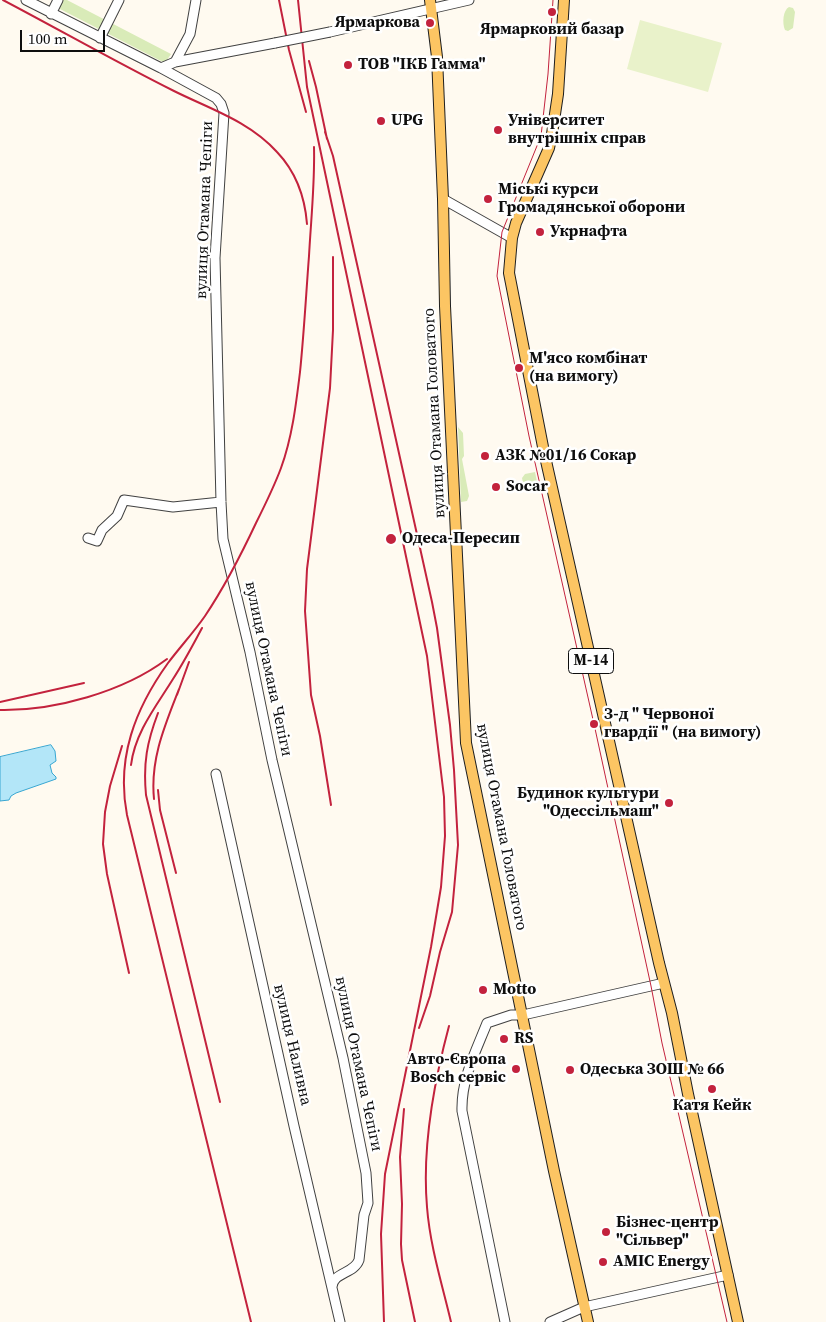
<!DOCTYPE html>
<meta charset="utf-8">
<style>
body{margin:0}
#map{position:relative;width:826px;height:1322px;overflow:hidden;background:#fffaf0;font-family:"Source Serif 4",serif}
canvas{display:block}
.scale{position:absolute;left:20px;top:30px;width:85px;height:22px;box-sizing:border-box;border:2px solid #0e0e0e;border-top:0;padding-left:6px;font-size:15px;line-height:18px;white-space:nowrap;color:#0e0e0e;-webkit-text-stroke:4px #fff;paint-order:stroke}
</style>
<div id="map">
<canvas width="826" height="1322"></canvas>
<div class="scale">100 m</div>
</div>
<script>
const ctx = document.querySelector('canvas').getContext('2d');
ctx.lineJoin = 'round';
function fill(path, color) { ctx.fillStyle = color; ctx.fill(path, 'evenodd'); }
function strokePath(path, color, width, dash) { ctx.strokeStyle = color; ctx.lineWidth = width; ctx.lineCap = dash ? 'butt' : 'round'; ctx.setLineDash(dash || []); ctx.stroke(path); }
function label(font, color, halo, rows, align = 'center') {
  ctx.font = font + ' "Source Serif 4",serif'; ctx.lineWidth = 5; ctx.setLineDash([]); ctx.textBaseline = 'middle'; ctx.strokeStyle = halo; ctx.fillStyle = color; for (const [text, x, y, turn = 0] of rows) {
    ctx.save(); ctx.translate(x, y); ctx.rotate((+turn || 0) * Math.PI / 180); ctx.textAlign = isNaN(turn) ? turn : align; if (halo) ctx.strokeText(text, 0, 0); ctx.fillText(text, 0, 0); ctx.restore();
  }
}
fill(new Path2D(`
 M 62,0 L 67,0 L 171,54 L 165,63 L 58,8 Z
 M 789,7 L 793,8 L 795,12 L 793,28 L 788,31 L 785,30 C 782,23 783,10 789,7 Z
 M 458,427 L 463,433 L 464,456 L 462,459 L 469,496 L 467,501 L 461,502 Z
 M 535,472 L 539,491 L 527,492 L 524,488 L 522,478 L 525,474 Z`), '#d9ebb8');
fill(new Path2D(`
 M 640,20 L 722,43 L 708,92 L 627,69 Z`), '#e9f2ca');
const water = new Path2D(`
 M 51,745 L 55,751 L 56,761 L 50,765 L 52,773 L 56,777 L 56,779 L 16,793 L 11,796 L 9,800 L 0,801 L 0,757 Z`);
fill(water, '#b3e6f8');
strokePath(water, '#38a6d1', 1);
const minor = new Path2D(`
 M 26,0 L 161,68 L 216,98 L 221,104 L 224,113 L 215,258 L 221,502 L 223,539 L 250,652 L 272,760 L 343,1058 L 366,1173 L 368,1203 L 364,1215 L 359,1260 C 354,1274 333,1272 332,1287
 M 51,14 L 58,0
 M 330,32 L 469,0
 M 100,38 L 119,0
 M 175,62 L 190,34 L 196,0
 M 161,68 L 175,62 L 275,43
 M 443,199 L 512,238
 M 88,538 L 97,541 L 102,530 L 117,516 L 124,500 L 173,507 L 221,502
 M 216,774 L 294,1126 L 340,1322
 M 505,1322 L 462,1111 C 461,1079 476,1051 487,1023 L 511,1015 L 523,1015 L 664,983
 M 550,1322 L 584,1307 L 728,1275`);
const major = new Path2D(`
 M 430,0 L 437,57 L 443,199 L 445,306 L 466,743 L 554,1171 L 588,1322
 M 564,0 L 558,94 L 552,134 L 549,148 L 516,223 L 512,238 L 509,273 L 544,452 L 659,963 L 672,1013 L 688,1094 L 738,1322`);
strokePath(minor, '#414141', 11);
strokePath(major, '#1f1f1f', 12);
strokePath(minor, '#fff', 9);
strokePath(major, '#fcc563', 10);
strokePath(new Path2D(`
 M 553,0 L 548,74 L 541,136 L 502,232 L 497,276 L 529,436 L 594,724 L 651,986 L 662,1043 L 727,1322`), '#c3223d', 1);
strokePath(new Path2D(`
 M 3,0 C 60,30 116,62 174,91 C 210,109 249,121 277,152 C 296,172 305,198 307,224
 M 279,0 L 289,50 L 306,112
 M 298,0 L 307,87 L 427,656 L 444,797 L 445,836 L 441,887 L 431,947 L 385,1174 L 381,1234 L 384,1322
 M 309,61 L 316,87 L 327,139
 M 325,132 L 333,156 L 432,602 L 437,628 L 450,725 L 454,770 L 458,845 L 452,912 L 440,952 L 430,996 L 419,1028
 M 177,695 L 189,662
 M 0,702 L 84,683
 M 0,710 C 54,711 123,692 167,659
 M 158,713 C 147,742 143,763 146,795 L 220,1102
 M 122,746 L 110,786 L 105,812 L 103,844 L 107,874 L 129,973
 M 131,765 C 135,732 157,705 173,679 C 184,662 193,645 202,628
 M 158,790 L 160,810 L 176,873
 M 154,799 C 150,759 165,725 179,689
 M 331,805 L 320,736 L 311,695 L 305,611 L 307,569 L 330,388 L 333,330 L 333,257
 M 449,1026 C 434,1082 422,1149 427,1207 C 430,1246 442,1284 451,1322
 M 404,1109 L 400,1157 L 402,1204 L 401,1244 L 402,1260 L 415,1322
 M 251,1322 L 127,815 C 116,758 135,709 168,663 C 180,647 194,632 205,616 C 225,586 241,555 256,523 C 265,505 274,487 281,468 C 292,438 296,405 300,372 C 304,333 306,295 309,256 C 311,219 315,183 314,147`), '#c3223d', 2);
const minorBridge = new Path2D(`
 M 275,43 L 330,32`);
strokePath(minorBridge, '#414141', 11, []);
strokePath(minorBridge, '#fff', 9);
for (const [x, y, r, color] of [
 [552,12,5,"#c3223d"],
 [430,23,5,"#c3223d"],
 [348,65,5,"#c3223d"],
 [381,121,5,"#c3223d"],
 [498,130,5,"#c3223d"],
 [488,199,5,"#c3223d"],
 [540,232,5,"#c3223d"],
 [519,368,5,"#c3223d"],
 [485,456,5,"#c3223d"],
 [496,487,5,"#c3223d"],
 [391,539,6,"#c3223d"],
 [594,724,5,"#c3223d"],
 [669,803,5,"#c3223d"],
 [483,990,5,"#c3223d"],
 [504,1039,5,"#c3223d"],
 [516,1069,5,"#c3223d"],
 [570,1070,5,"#c3223d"],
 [712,1089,5,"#c3223d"],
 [606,1232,5,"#c3223d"],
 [603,1262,5,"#c3223d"]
]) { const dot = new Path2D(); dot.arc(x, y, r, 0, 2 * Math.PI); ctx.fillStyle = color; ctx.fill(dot); strokePath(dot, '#fff', 2); }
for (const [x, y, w] of [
 [591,661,45]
]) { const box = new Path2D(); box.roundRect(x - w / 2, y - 12.5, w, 25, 4); ctx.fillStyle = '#fff'; ctx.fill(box); strokePath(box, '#0e0e0e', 1); }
label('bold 15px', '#0e0e0e', null, [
 ["М-14",591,661]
]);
label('bold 16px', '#0e0e0e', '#fff', [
 ["Ярмаркова",420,23,"right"],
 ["Ярмарковий базар",552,30,"center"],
 ["ТОВ \"ІКБ Гамма\"",358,65],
 ["UPG",391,121],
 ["Університет",508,121],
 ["внутрішніх справ",508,139],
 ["Міські курси",498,190],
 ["Громадянської оборони",498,208],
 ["Укрнафта",550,232],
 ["М'ясо комбінат",529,359],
 ["(на вимогу)",529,377],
 ["АЗК №01/16 Сокар",495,456],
 ["Socar",506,487],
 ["Одеса-Пересип",402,539],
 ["З-д \" Червоної",604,715],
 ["гвардії \" (на вимогу)",604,733],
 ["Будинок культури",659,794,"right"],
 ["\"Одессільмаш\"",659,812,"right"],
 ["Motto",493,990],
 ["RS",514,1039],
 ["Авто-Європа",506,1060,"right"],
 ["Bosch сервіс",506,1078,"right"],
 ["Одеська ЗОШ № 66",580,1070],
 ["Катя Кейк",712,1106,"center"],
 ["Бізнес-центр",616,1223],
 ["\"Сільвер\"",616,1241],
 ["AMIC Energy",613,1262]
], 'left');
label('16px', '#0e0e0e', '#fff', [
 ["вулиця Отамана Чепіги",205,210,-88],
 ["вулиця Отамана Головатого",435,413,-93],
 ["вулиця Отамана Чепіги",268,669,78],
 ["вулиця Отамана Головатого",501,827,79],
 ["вулиця Наливна",292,1045,77],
 ["вулиця Отамана Чепіги",358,1064,78]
]);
</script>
